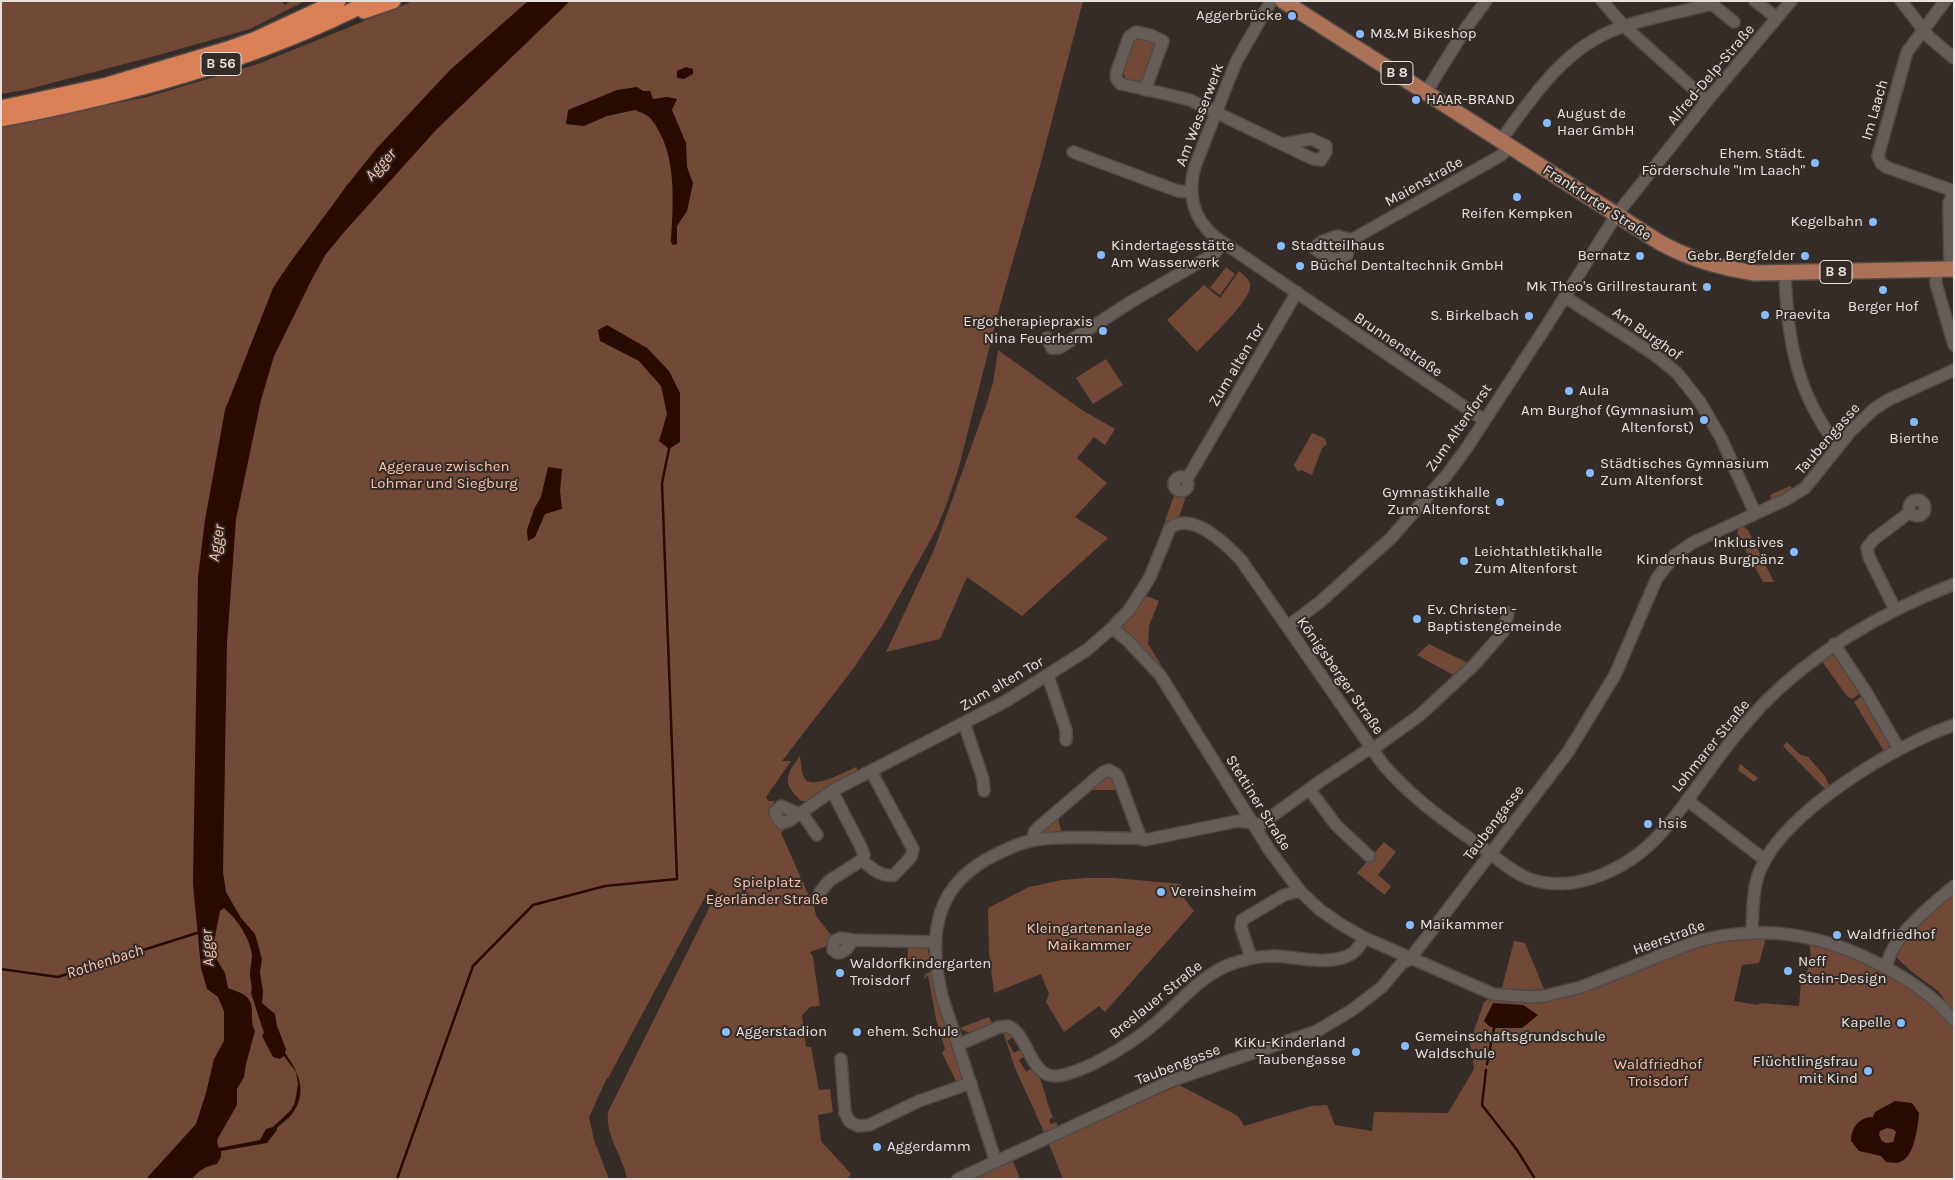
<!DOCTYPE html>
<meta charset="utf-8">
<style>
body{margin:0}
#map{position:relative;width:1955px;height:1180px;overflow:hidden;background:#352c28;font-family:Karla,sans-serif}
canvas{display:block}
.frame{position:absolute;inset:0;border:2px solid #e7e1de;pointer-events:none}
</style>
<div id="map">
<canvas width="1955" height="1180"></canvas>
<div class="frame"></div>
</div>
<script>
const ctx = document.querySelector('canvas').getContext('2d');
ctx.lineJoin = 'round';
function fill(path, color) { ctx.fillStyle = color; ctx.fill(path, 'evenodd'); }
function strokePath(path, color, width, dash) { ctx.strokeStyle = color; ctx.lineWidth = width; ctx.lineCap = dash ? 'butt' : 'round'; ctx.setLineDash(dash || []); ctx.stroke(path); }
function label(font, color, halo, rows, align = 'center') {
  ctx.font = font + ' Karla,sans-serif'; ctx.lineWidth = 4; ctx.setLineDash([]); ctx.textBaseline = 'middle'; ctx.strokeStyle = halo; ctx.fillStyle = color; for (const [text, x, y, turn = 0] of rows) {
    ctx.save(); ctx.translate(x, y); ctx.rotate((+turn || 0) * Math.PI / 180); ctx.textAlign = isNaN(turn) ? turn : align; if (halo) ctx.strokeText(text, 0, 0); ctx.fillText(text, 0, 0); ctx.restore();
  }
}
fill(new Path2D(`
 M 1,1 L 281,1 L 285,5 L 291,1 L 305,1 L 250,29 L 155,56 L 25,90 L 1,94 Z
 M 409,1 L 1083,1 L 1040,166 L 1001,302 L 958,470 L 947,503 L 936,530 L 884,623 L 853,669 L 782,761 L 791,761 L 766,797 L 768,801 L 774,801 L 770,814 L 784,830 L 781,833 L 809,896 L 812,894 L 816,916 L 832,936 L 830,945 L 810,952 L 813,957 L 820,1006 L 810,1007 L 802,1015 L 806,1047 L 811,1047 L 819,1090 L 830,1089 L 833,1112 L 818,1115 L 821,1141 L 851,1174 L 847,1179 L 627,1179 C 623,1156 605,1136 608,1112 L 717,892 L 710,888 L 608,1078 L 607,1078 L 589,1117 L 594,1140 L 609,1179 L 1,1179 L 1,126 L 147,97 L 258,64 L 409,3 Z
 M 1140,36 L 1157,42 L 1143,80 L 1139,83 L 1126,80 L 1123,73 L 1133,40 Z
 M 1226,267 L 1235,274 L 1220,295 L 1210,288 Z
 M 1239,271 C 1244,275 1251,280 1250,287 C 1250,301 1208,340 1197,352 L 1167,320 L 1204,285 L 1220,298 Z
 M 998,350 L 1082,410 L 1115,429 L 1105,445 L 1094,437 L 1077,458 L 1107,483 L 1075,517 L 1108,538 L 1022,616 L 967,577 L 940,639 L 886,652 L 934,550 L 986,406 L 993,383 Z
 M 1106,359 L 1123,385 L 1093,404 L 1076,378 Z
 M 1312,433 L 1324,438 L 1327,444 L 1322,448 L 1312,475 L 1301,470 L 1298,472 L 1294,465 Z
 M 1790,486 L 1793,489 L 1771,500 L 1770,495 Z
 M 1175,493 L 1182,494 L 1185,499 L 1179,517 L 1140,587 L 1113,623 L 1109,620 C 1146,590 1159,536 1175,493 Z
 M 1743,526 L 1748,530 L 1774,582 L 1763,582 L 1737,534 L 1739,527 Z
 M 1144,595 L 1159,601 L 1149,626 L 1148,644 L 1161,665 L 1159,667 C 1149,655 1128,638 1122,627 L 1124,622 Z
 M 1429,644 L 1468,663 L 1455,676 L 1417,655 Z
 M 1832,654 L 1835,655 L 1861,693 L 1852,699 L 1847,696 L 1821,660 Z
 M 1863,695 L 1890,744 L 1888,749 L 1884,751 L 1854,702 Z
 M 1787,742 L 1799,754 L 1808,757 L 1825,776 L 1830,787 L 1826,790 L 1783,746 Z
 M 800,756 C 801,764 801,772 805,779 C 812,790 847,771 856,767 L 858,771 L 806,801 L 801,801 C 782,782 785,776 800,756 Z
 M 1740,764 L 1758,778 L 1754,782 L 1738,770 Z
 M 1111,774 L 1118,790 L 1090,790 L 1105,776 Z
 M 1058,818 L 1062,835 L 1045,834 L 1043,831 Z
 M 1384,842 L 1396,852 L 1378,875 L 1391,886 L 1385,895 L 1357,873 Z
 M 1086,878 L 1114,878 L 1181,884 L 1183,897 L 1194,911 L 1105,1012 L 1099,1006 L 1064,1032 L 1046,1002 L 1049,994 L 1041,974 L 994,993 L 989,952 L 988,908 L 1029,887 L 1062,880 Z
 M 1954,893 L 1954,1013 L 1938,991 L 1912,972 L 1897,958 C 1899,937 1938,906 1954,893 Z
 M 1766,938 L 1759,963 L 1742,965 L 1734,1001 L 1757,1005 L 1761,1003 L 1799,1006 L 1801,981 C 1809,973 1814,952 1808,942 L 1881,967 L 1920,994 L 1943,1014 L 1954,1030 L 1954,1179 L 1063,1179 L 1049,1144 L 1179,1085 L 1238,1116 L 1244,1126 L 1311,1106 L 1327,1105 L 1335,1125 L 1372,1131 L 1374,1112 L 1448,1113 L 1474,1069 L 1470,1042 L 1484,1002 L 1495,994 L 1532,1000 L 1690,948 L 1724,939 Z
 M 1514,941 L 1525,943 L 1544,989 L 1529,990 L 1502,988 Z
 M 908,946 L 928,948 L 930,967 L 907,966 Z
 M 931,972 L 963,1075 L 961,1080 L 956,1081 L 942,1053 L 945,1049 L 936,1019 L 928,975 L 924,979 L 925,974 Z
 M 989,1017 L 993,1025 C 981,1030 971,1037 960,1028 Z
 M 1005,1031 L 1014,1037 L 1007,1041 L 1014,1053 L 1021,1049 L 1025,1056 L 1019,1060 L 1026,1072 L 1033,1068 C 1045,1082 1045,1101 1053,1117 L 1049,1120 L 1051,1124 L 1056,1122 L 1058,1126 L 1044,1132 L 1015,1068 L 1003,1032 Z
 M 1013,1161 L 1020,1179 L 970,1179 Z`), '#724937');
fill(new Path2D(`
 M 528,1 L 570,1 L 436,130 L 345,231 L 326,254 L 313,277 L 274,356 L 261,400 L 236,519 L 227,643 L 223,872 L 226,892 L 241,918 L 255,934 L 262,959 L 260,972 L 263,992 L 262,1003 L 275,1014 L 277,1026 L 286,1049 L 285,1053 C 297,1070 308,1090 294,1111 C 290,1118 282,1123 277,1128 L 277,1130 L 267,1143 L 221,1151 L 221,1157 L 217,1164 C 206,1166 199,1170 192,1179 L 146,1179 L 196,1124 L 206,1093 L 214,1059 L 224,1041 L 224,1011 L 218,997 L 207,989 L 201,968 L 193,884 L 198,577 L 205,520 L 225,410 L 273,288 L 289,264 L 348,184 L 377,148 L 450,70 ZM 224,908 C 237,919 250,938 252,955 C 252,961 250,968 250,974 C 250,981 253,986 251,993 L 264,1033 L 262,1036 L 273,1057 L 280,1059 L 284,1056 L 296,1072 L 298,1084 L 295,1102 L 291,1110 L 273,1127 L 266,1129 L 260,1140 L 219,1148 L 217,1142 L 218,1138 L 237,1105 L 237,1089 L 244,1077 L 246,1064 L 255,1031 C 248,1020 258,1003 243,994 C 239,992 233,990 228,988 L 225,973 L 214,955 L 214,942 L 220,911 Z
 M 686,67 L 693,69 L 693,74 L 684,79 L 677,78 L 677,71 Z
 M 637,87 L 643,91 L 650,91 L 653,99 L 667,97 L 677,99 L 672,110 L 686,143 L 687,167 L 693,183 L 687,211 L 677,226 L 677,244 L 673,245 L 671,242 C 673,202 678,153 651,119 C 648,115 640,112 635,110 L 607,116 L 584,126 L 566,124 L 568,110 L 617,90 Z
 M 607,325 L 647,348 L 669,371 L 680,393 L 680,442 L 669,449 L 659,441 L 667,414 L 661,386 L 639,361 L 600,341 L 598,330 Z
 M 548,467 L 562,469 L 560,491 L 562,509 L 545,514 L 535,537 L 528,541 L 527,530 L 534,509 L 541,497 Z
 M 1493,1003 L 1523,1005 L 1538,1015 L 1522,1028 L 1494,1028 L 1489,1026 L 1484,1021 Z
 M 1895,1101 L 1912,1103 L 1919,1113 C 1918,1125 1915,1151 1905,1159 C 1900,1164 1893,1163 1886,1162 L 1881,1156 L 1859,1151 L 1851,1141 C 1851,1128 1859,1117 1873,1117 L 1875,1112 ZM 1887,1128 L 1893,1129 L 1896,1132 L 1893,1142 L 1886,1143 L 1882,1141 L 1879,1135 L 1880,1131 Z`), '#280b01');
strokePath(new Path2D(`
 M 1,969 L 58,977 L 200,932
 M 1487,1064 L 1494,1028
 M 1486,1070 L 1482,1105 L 1517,1150 L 1535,1179
 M 397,1179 L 473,966 L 533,905 L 605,886 L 677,879 L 662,483 L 669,449`), '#280b01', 2.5);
const minor = new Path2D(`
 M 1271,1 L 1236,62 L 1195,166 C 1187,193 1193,219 1215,237 L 1484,420
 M 1602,1 L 1624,26 L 1707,101
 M 1755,1 L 1777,18
 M 1901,1 L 1930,38 L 1954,58
 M 1945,1 L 1907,52 L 1878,156 L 1881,163 L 1886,167 L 1954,191
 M 1145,90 L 1163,41 L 1150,35 L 1136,32 L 1129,37 L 1117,71 C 1115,77 1116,80 1121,84 C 1144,89 1167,94 1190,100 L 1313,159 L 1321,160 L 1326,152 L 1326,146 L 1311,139 L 1283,144
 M 1426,92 L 1466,28 L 1486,1
 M 1501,140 C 1533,96 1565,47 1619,28 C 1649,17 1681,12 1712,4 L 1734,22
 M 1073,152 L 1178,191 L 1191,192
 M 1338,236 L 1351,240 L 1347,255 C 1335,264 1325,256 1314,248 L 1323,241 Z
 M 1351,240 L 1500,156 L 1510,147
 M 1950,269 L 1949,203 L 1954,192
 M 1936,270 L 1936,284 L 1954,345
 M 1785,273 C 1787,337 1796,394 1838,446
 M 1565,297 L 1655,355 L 1677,373 L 1700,402 L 1721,438 L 1755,513
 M 1047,338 L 1052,348 L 1059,348 L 1134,300 L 1214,254 L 1218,249 L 1219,240
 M1174 484a7 7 0 1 1 14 0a7 7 0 1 1-14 0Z
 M 1187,479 L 1297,292
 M1909 508a8 8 0 1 1 16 0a8 8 0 1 1-16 0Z
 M 1895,609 L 1869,557 L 1867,548 L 1873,540 L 1910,512
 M 1288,626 L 1320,602 L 1390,539 L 1446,476 L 1466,449 L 1547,325 L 1617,214 L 1707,101 L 1791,1
 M 1112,628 L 1127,640 L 1160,675 L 1270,851 L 1300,891 L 1320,910 L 1342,925 L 1365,938 L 1493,994 L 1529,997 L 1544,996 L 1581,987 C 1607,977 1633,967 1659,956 C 1673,951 1687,944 1702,940 C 1762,925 1821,934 1875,962 C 1905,977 1934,995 1954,1021
 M 1834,644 L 1866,692 L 1899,749
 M 1048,676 L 1066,730 L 1066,740
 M 964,723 L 983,779 L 984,791
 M 1309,789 L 1336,825 L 1369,856
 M 832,791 L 861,847 L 864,855 L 862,860
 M 1687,800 L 1765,860
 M 801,812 L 817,835
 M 799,814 L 781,806 L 775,812 L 778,819 L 782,823 L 789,821 L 832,791 L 1006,701 L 1087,650 L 1112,628 L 1130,609 L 1150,577 L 1170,528 C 1192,511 1226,544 1241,560 L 1382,763 C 1411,798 1447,822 1483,848 C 1498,859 1513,873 1530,879 C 1577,895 1631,867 1662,832 C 1684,807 1702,779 1722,753 C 1734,736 1749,720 1763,704 C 1817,649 1883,612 1954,584
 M 1257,827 L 1319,782 L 1366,751 L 1373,749 L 1420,715 L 1475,664 L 1503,632 L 1508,613
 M 1032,840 L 1035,831 L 1040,826 L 1102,773 L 1109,770 L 1116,774 L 1118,777 L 1141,839
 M 862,860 C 871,868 880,877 894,875 L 911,857 L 913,849 L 871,771
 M 820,892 L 829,881 L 862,860
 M 1752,932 C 1753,910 1752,888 1761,868 C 1787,810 1895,745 1954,725
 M 852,940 C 849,947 846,952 837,953 L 833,950 L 834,941 L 841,938 L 852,940 L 934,942
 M 1251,958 L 1241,927 L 1242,920 L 1284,895 L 1300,891
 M 1887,967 C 1889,938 1932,905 1954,886
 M 958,1045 L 999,1027 L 1008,1026 C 1028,1033 1030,1078 1056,1076 C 1069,1075 1084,1068 1095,1063 C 1118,1051 1139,1038 1158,1021 C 1180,1002 1199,978 1226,966 C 1241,960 1258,956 1274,956 C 1298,957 1331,967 1353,953 C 1358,949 1361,943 1365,938
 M 841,1059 L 845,1113 L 850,1122 L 858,1126 L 869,1125 L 919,1101 L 971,1083
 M 996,1162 L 942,996 C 927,933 935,882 999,853 C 1009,848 1023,842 1034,840 C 1068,835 1103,839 1137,838 L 1145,840 L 1238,821 L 1254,823
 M 958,1179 L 1173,1080 L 1317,1031 L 1352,1010 L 1382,987 L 1402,963 L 1410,959 L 1568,752 L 1615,675 L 1657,578 L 1675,555 L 1692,543 L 1785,500 L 1805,488 L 1850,432 L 1874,409 L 1888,400 L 1954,370`);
const major = new Path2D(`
 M 1283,1 L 1659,242 C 1689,259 1721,268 1755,273 L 1954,269`);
const highway = new Path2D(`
 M 364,11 L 393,1
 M 1,108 L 107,85 L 228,49 L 256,39 L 338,1
 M 1,119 C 129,95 256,60 371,1`);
strokePath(minor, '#524946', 14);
strokePath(major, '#524946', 18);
strokePath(highway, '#524946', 18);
strokePath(minor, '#675d58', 11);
strokePath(major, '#ac7257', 15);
strokePath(highway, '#da8057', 15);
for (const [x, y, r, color] of [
 [1292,16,5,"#87bbfb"],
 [1360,34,5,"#87bbfb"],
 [1416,100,5,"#87bbfb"],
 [1547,123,5,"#87bbfb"],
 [1815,163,5,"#87bbfb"],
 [1517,197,5,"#87bbfb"],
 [1873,222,5,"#87bbfb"],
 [1281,246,5,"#87bbfb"],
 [1101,255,5,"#87bbfb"],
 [1640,256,5,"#87bbfb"],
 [1805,256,5,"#87bbfb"],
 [1300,266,5,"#87bbfb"],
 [1707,287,5,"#87bbfb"],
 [1883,290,5,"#87bbfb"],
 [1765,315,5,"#87bbfb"],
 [1529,316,5,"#87bbfb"],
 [1103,331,5,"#87bbfb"],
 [1569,391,5,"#87bbfb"],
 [1704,420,5,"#87bbfb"],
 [1914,422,5,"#87bbfb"],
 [1590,473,5,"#87bbfb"],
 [1500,502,5,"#87bbfb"],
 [1794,552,5,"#87bbfb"],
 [1464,561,5,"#87bbfb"],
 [1417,619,5,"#87bbfb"],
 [1648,824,5,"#87bbfb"],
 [1161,892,5,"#87bbfb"],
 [1410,925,5,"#87bbfb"],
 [1837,935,5,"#87bbfb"],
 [1788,971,5,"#87bbfb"],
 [840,973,5,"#87bbfb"],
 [1901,1023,5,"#87bbfb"],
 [726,1032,5,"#87bbfb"],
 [857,1032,5,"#87bbfb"],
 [1405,1046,5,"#87bbfb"],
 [1356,1052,5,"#87bbfb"],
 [1868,1071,5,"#87bbfb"],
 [877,1147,5,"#87bbfb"]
]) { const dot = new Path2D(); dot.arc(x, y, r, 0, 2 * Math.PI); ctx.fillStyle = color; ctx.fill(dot); strokePath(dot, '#352c28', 2); }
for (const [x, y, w] of [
 [221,64,40],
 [1397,73,32],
 [1836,272,32]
]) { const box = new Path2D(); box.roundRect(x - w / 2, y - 11.5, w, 23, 4); ctx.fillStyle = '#352c28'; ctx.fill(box); strokePath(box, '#e7e1de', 1); }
label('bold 14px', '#e7e1de', null, [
 ["B 56",221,64],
 ["B 8",1397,73],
 ["B 8",1836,272]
]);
label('15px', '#e7e1de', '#352c28', [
 ["Aggerbrücke",1282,16,"right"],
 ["M&M Bikeshop",1370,34],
 ["HAAR-BRAND",1426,100],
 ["August de",1557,114],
 ["Haer GmbH",1557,131],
 ["Ehem. Städt.",1805,154,"right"],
 ["Förderschule \"Im Laach\"",1805,171,"right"],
 ["Reifen Kempken",1517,214,"center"],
 ["Kegelbahn",1863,222,"right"],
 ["Kindertagesstätte",1111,246],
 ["Am Wasserwerk",1111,263],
 ["Stadtteilhaus",1291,246],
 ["Bernatz",1630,256,"right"],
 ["Gebr. Bergfelder",1795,256,"right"],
 ["Büchel Dentaltechnik GmbH",1310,266],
 ["Mk Theo's Grillrestaurant",1697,287,"right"],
 ["Berger Hof",1883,307,"center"],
 ["Praevita",1775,315],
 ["S. Birkelbach",1519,316,"right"],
 ["Ergotherapiepraxis",1093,322,"right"],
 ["Nina Feuerherm",1093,339,"right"],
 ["Aula",1579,391],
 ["Am Burghof (Gymnasium",1694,411,"right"],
 ["Altenforst)",1694,428,"right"],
 ["Bierthe",1914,439,"center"],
 ["Städtisches Gymnasium",1600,464],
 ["Zum Altenforst",1600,481],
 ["Gymnastikhalle",1490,493,"right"],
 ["Zum Altenforst",1490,510,"right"],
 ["Inklusives",1784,543,"right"],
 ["Kinderhaus Burgpänz",1784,560,"right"],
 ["Leichtathletikhalle",1474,552],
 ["Zum Altenforst",1474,569],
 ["Ev. Christen -",1427,610],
 ["Baptistengemeinde",1427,627],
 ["hsis",1658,824],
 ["Vereinsheim",1171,892],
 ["Maikammer",1420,925],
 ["Waldfriedhof",1847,935],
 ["Neff",1798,962],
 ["Stein-Design",1798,979],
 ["Waldorfkindergarten",850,964],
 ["Troisdorf",850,981],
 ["Kapelle",1891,1023,"right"],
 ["Aggerstadion",736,1032],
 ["ehem. Schule",867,1032],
 ["Gemeinschaftsgrundschule",1415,1037],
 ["Waldschule",1415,1054],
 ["KiKu-Kinderland",1346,1043,"right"],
 ["Taubengasse",1346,1060,"right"],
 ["Flüchtlingsfrau",1858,1062,"right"],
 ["mit Kind",1858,1079,"right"],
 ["Aggerdamm",887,1147]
], 'left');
label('15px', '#e7e1de', '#352c28', [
 ["Alfred-Delp-Straße",1711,75,-50],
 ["Im Laach",1875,110,-74],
 ["Am Wasserwerk",1200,115,-69],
 ["Maienstraße",1424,182,-29],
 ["Frankfurter Straße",1597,203,33],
 ["Am Burghof",1647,334,35],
 ["Brunnenstraße",1398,345,34],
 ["Zum alten Tor",1237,365,-59],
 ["Zum Altenforst",1459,428,-55],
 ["Taubengasse",1828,439,-49],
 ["Königsberger Straße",1340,676,55],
 ["Zum alten Tor",1002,684,-30],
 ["Lohmarer Straße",1711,746,-51],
 ["Stettiner Straße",1258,803,58],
 ["Taubengasse",1494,823,-53],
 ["Heerstraße",1669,938,-20],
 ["Breslauer Straße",1156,1000,-39],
 ["Taubengasse",1178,1065,-21]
]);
label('15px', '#fbc3ab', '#352c28', [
 ["Aggeraue zwischen",444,467],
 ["Lohmar und Siegburg",444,484],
 ["Spielplatz",767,883],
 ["Egerländer Straße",767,900],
 ["Kleingartenanlage",1089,929],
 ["Maikammer",1089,946],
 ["Waldfriedhof",1658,1065],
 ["Troisdorf",1658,1082]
]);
label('italic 16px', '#fdc5ad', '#352c28', [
 ["Agger",381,165,-47],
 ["Agger",217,543,-81],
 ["Agger",208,948,-93],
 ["Rothenbach",105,962,-18]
]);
</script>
